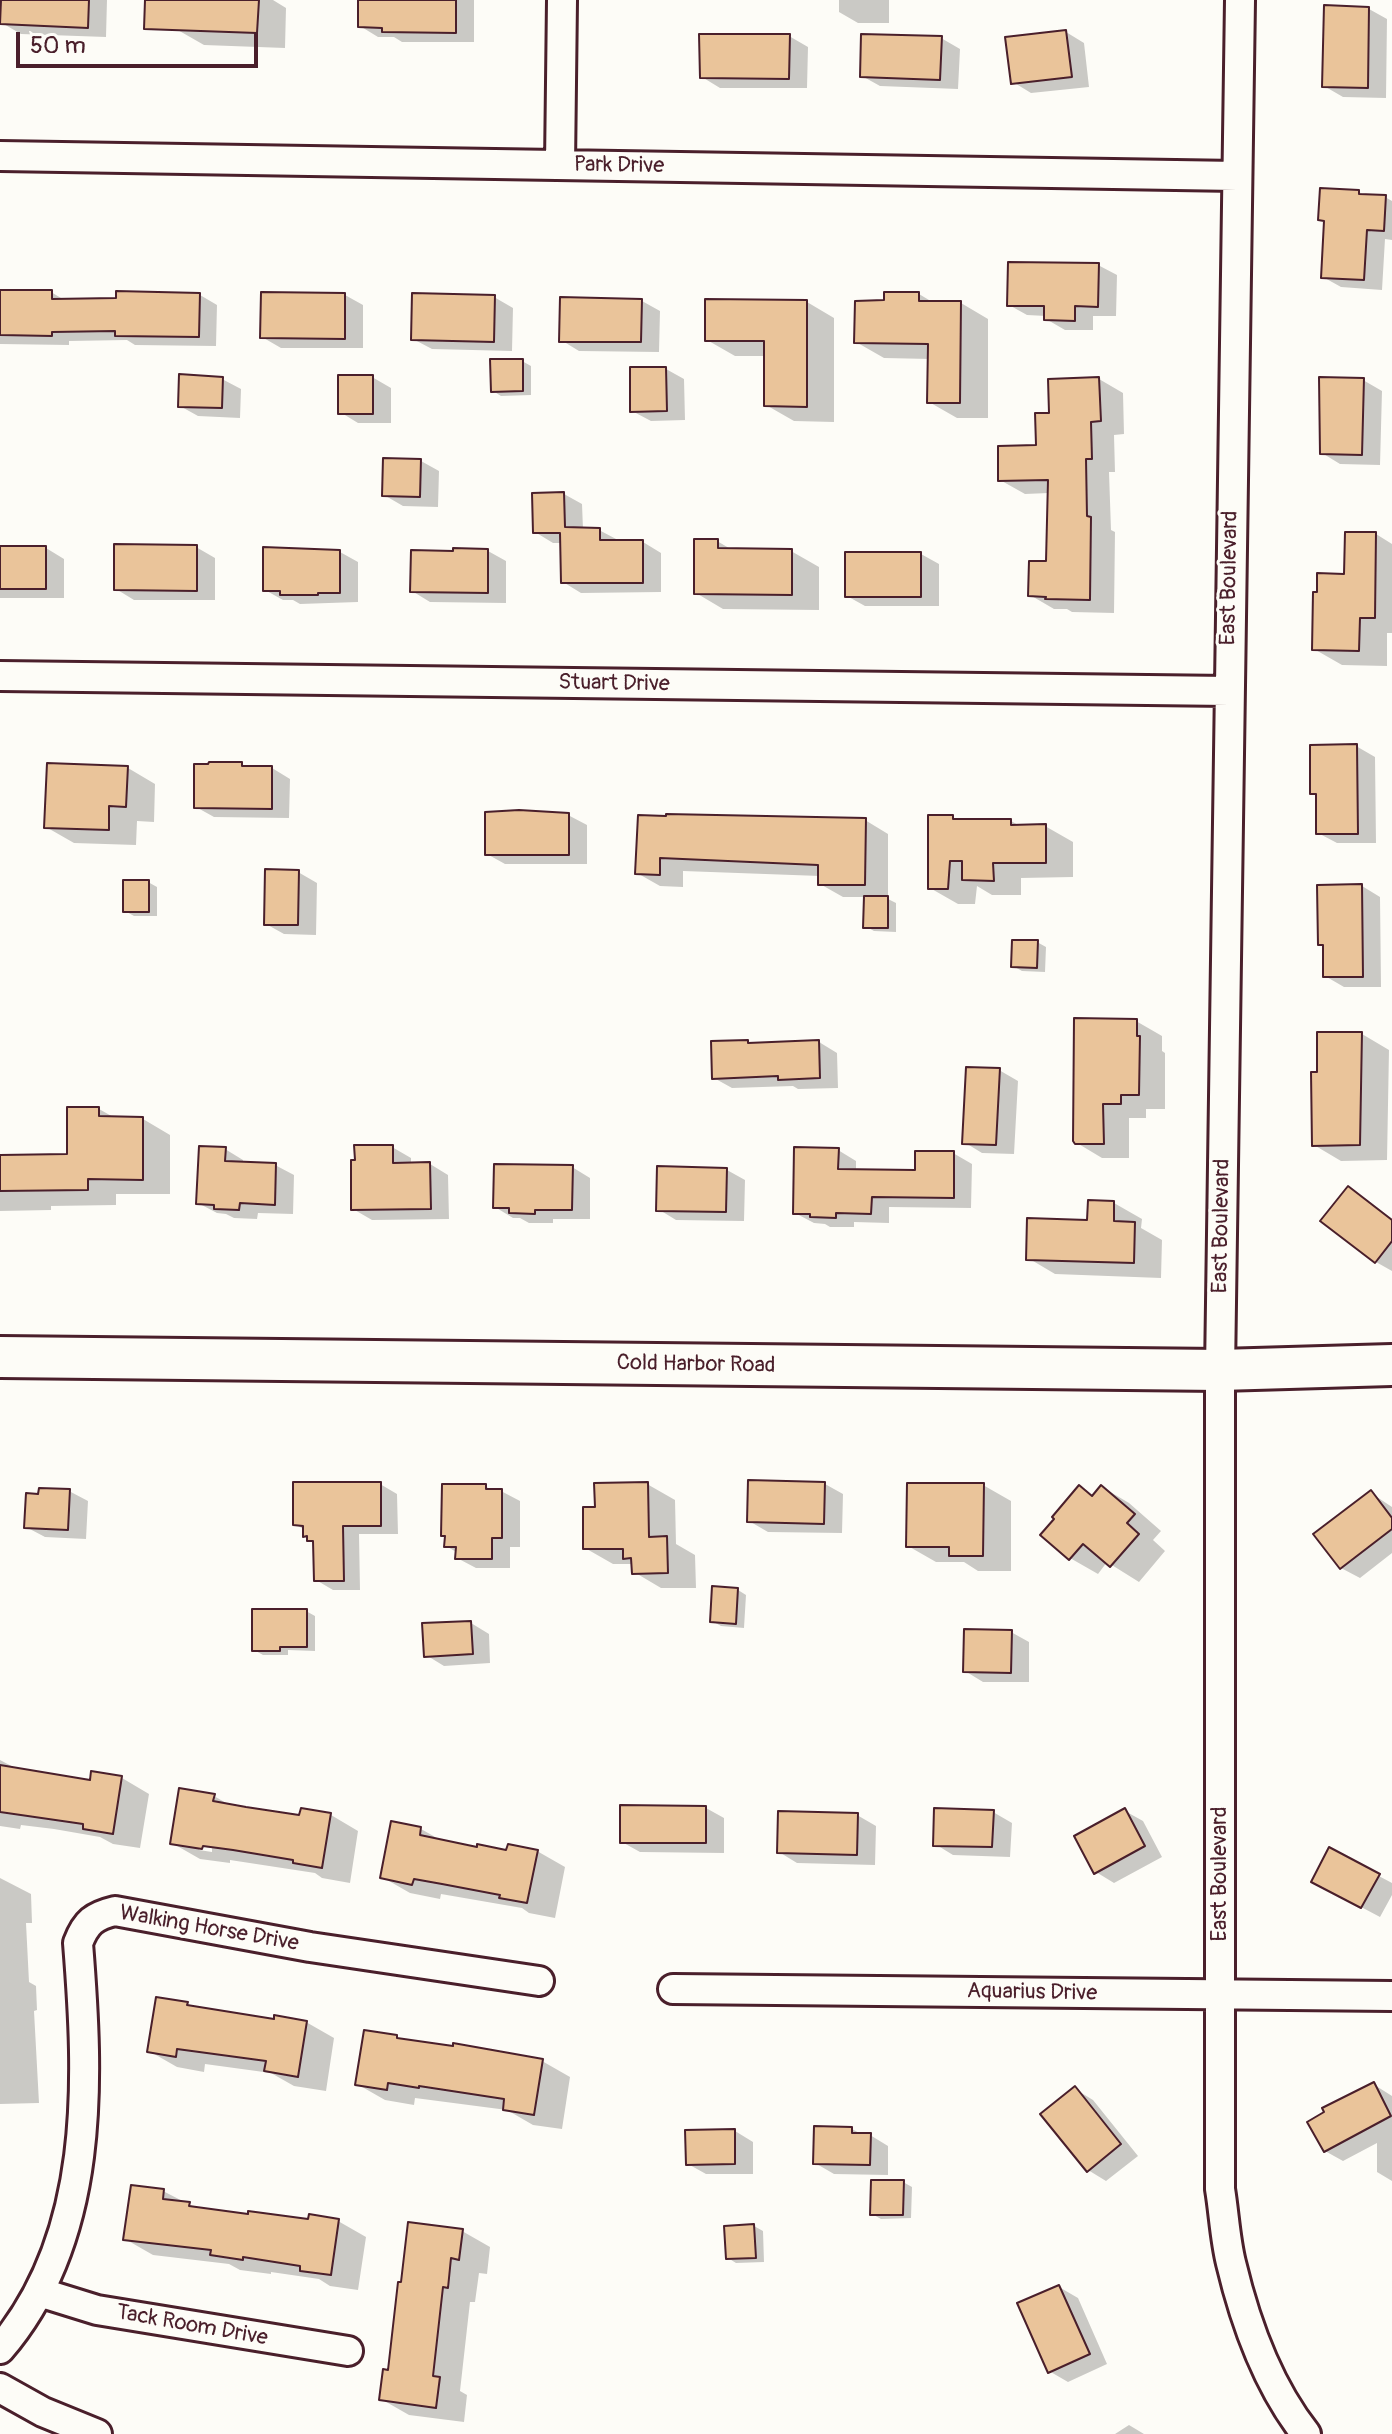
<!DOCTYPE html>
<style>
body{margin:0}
#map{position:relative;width:1392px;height:2434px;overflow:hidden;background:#fdfcf7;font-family:Pangolin,sans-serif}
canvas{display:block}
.scale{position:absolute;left:16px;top:32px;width:242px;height:36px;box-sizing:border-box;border:4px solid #4a1f2b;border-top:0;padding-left:10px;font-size:24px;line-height:28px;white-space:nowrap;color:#4a1f2b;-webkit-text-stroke:6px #fdfcf7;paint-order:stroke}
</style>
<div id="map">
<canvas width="1392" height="2434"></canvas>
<div class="scale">50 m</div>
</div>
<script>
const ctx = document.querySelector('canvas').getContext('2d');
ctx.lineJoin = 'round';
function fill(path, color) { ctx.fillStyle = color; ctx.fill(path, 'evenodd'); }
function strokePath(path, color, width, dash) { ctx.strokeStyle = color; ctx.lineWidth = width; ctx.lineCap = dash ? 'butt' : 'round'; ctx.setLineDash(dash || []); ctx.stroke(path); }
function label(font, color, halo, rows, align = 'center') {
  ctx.font = font + ' Pangolin,sans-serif'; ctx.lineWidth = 6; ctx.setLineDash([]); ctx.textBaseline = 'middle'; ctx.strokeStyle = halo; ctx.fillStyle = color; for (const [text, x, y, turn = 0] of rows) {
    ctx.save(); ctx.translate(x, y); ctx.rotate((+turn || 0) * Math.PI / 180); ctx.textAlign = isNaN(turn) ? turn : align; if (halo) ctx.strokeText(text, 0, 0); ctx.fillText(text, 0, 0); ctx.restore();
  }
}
fill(new Path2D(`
 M 3,0 L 107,0 L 106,37 L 21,34 L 2,23 Z
 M 177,0 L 273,0 L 286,8 L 285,48 L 204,45 L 176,29 Z
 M 360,0 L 474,0 L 474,42 L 402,42 L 394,37 L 378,37 L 360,26 Z
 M 839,0 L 889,0 L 889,23 L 858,23 L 839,12 Z
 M 1369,9 L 1387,19 L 1386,98 L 1343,97 L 1324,86 Z
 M 1066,32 L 1084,43 L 1089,87 L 1031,93 L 1013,82 Z
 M 789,36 L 808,47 L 807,88 L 720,88 L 702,77 Z
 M 941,38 L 960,49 L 958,89 L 880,86 L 862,76 Z
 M 1359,192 L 1366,196 L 1385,197 L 1392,201 L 1392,240 L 1385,239 L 1382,290 L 1341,287 L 1323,277 L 1326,223 L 1320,219 Z
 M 1098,265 L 1117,275 L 1116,316 L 1093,316 L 1093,330 L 1065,330 L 1046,319 L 1046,316 L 1027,315 L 1009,305 Z
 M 0,292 L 51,292 L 66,301 L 200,295 L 217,305 L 216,346 L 135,345 L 127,340 L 69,341 L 69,345 L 0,344 Z
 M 919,294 L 934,303 L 961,303 L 988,319 L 988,418 L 957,418 L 929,402 L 930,359 L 884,358 L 856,342 L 887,302 Z
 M 345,295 L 363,305 L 363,348 L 281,348 L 262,337 Z
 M 494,297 L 513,308 L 512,351 L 432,349 L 413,339 Z
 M 642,301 L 660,311 L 659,352 L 579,351 L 561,340 Z
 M 807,302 L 834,318 L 834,422 L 794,421 L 766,405 L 766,356 L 735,356 L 707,340 Z
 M 522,361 L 531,366 L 531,395 L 501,396 L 493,391 Z
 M 666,369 L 684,379 L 685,420 L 651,421 L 632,411 Z
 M 372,377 L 391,388 L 391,423 L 358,423 L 340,412 Z
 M 222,379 L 241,389 L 240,418 L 198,416 L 180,406 Z
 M 1099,379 L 1123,393 L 1124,434 L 1114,435 L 1115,472 L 1109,472 L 1111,530 L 1115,532 L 1114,613 L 1072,612 L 1067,609 L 1054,609 L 1030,595 L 1048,563 L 1049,493 L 1025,494 L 1000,480 L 1038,447 L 1051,415 Z
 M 1363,380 L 1382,391 L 1380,465 L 1340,464 L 1322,453 Z
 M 421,461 L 439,471 L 438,507 L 403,506 L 384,495 Z
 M 564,494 L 582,504 L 583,529 L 599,530 L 618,540 L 643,542 L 661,553 L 661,592 L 581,593 L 563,582 L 562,543 L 553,543 L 535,532 Z
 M 1376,534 L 1392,544 L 1392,633 L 1387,633 L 1387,666 L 1342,665 L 1314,649 L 1346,576 Z
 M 717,541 L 734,551 L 791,551 L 819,567 L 819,610 L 723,609 L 696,593 Z
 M 0,545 L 12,548 L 46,548 L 64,559 L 64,598 L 0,598 Z
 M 196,547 L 215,558 L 215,600 L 134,600 L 116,589 Z
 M 488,551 L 506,561 L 506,603 L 430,602 L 412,591 Z
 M 340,552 L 358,562 L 358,602 L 300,604 L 293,600 L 283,600 L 265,590 Z
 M 921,554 L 939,564 L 939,606 L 865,606 L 847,596 Z
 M 1356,746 L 1375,757 L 1376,843 L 1337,843 L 1318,833 L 1318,796 L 1312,793 Z
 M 242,764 L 248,768 L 272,768 L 290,779 L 289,818 L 214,817 L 196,807 Z
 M 128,768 L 155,784 L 154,822 L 137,821 L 136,845 L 74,843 L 46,827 Z
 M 568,815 L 587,825 L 587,864 L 505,864 L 487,854 Z
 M 640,817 L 865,820 L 888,834 L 888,899 L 896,903 L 896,932 L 874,931 L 865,926 L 866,897 L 843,897 L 820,884 L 820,876 L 683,871 L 683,887 L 660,886 L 637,873 Z
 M 952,817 L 959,821 L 1011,821 L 1020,826 L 1045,826 L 1073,842 L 1073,877 L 1021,878 L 1021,895 L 992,895 L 977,886 L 975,904 L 958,904 L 930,888 Z
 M 298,872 L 317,883 L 316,935 L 284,934 L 266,924 Z
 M 148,882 L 157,887 L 157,916 L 134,916 L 125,911 Z
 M 1362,886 L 1380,897 L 1381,987 L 1344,987 L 1325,976 L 1325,946 L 1320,944 Z
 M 1037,942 L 1046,947 L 1045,972 L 1022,971 L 1013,966 Z
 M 1136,1021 L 1162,1036 L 1162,1051 L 1165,1053 L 1165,1109 L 1146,1109 L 1146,1118 L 1129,1118 L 1129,1158 L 1102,1158 L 1077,1143 Z
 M 1362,1034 L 1389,1050 L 1387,1160 L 1341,1161 L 1314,1145 Z
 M 748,1042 L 752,1045 L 819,1042 L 837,1053 L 838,1088 L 798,1089 L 793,1086 L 732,1088 L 714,1078 Z
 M 999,1070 L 1018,1081 L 1014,1154 L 982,1153 L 964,1142 Z
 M 99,1109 L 115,1118 L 143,1119 L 170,1135 L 170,1194 L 116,1194 L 116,1205 L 51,1206 L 51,1210 L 0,1211 L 0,1157 L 69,1156 Z
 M 392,1147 L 411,1158 L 411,1164 L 430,1164 L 448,1175 L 449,1219 L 372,1220 L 353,1209 Z
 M 225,1149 L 243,1160 L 243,1164 L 275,1165 L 294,1175 L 293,1214 L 258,1213 L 257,1219 L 234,1218 L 226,1214 L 217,1213 L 198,1203 Z
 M 838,1150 L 856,1161 L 856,1171 L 917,1172 L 953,1153 L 972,1164 L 971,1208 L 889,1207 L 889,1223 L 854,1222 L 854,1227 L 830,1227 L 825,1224 L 814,1223 L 795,1213 Z
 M 572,1167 L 590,1178 L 590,1219 L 553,1219 L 553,1223 L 529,1223 L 520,1218 L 513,1218 L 495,1207 Z
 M 727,1170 L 745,1180 L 744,1221 L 676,1220 L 658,1209 Z
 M 1348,1188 L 1366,1199 L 1392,1219 L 1392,1271 L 1376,1262 Z
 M 1114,1203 L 1142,1219 L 1141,1228 L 1162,1240 L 1161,1278 L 1055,1274 L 1028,1258 L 1089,1222 Z
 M 380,1484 L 397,1494 L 398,1534 L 359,1534 L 360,1590 L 333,1590 L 316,1580 L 315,1543 L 305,1535 L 305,1530 L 295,1524 Z
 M 647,1484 L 675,1500 L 676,1544 L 695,1555 L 696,1588 L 661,1588 L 634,1572 L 634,1564 L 613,1564 L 585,1548 L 597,1509 Z
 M 825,1484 L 843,1494 L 842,1533 L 768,1532 L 749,1521 Z
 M 983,1485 L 1011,1501 L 1011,1571 L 978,1571 L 964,1562 L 936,1562 L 908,1546 Z
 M 485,1486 L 493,1491 L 501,1491 L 520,1501 L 520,1547 L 510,1547 L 510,1568 L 476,1568 L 457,1558 L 458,1553 L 446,1546 Z
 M 1102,1487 L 1129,1503 L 1161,1531 L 1153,1540 L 1165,1551 L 1139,1582 L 1107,1562 L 1098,1574 L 1070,1558 L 1080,1488 L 1094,1496 Z
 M 69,1491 L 88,1501 L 86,1539 L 45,1537 L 26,1527 Z
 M 1371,1493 L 1392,1507 L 1392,1553 L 1360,1578 L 1341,1568 Z
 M 738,1590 L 746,1595 L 744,1628 L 721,1626 L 712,1621 Z
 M 306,1611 L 315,1616 L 315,1651 L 288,1650 L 288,1655 L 263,1655 L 254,1650 Z
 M 471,1623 L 489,1634 L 490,1663 L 444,1666 L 426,1655 Z
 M 1011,1632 L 1029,1642 L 1029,1682 L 983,1682 L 965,1671 Z
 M 0,1760 L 21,1771 L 91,1782 L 122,1778 L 149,1794 L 140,1848 L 113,1844 L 100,1837 L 54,1829 L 21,1825 L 20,1829 L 0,1826 Z
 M 214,1796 L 233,1807 L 301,1818 L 302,1810 L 331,1815 L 358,1831 L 350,1883 L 322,1878 L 315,1873 L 230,1860 L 230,1863 L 200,1859 L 172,1843 ZM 199,1846 L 212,1848 L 212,1852 L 199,1850 Z
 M 706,1808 L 724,1818 L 724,1853 L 640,1852 L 622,1842 Z
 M 1125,1811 L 1143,1821 L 1162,1857 L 1114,1883 L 1096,1872 Z
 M 993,1812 L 1012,1823 L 1010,1857 L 953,1855 L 935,1844 Z
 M 857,1815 L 876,1826 L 875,1865 L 797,1863 L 779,1852 Z
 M 421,1829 L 444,1842 L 508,1852 L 537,1851 L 565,1867 L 555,1918 L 529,1913 L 522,1908 L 441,1894 L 440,1899 L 410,1893 L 382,1877 Z
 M 1330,1850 L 1392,1883 L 1392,1895 L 1380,1917 L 1331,1891 Z
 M 0,1878 L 31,1894 L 32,1923 L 26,1923 L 29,1982 L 36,1986 L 37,2010 L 34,2011 L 39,2103 L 0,2104 Z
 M 187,2004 L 195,2008 L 276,2021 L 306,2022 L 334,2038 L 326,2091 L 294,2086 L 271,2073 L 205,2064 L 204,2072 L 177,2067 L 149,2051 Z
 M 397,2037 L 404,2042 L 542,2061 L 570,2077 L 562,2129 L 533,2125 L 507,2110 L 415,2098 L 414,2105 L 385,2100 L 357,2084 Z
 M 1373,2084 L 1392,2096 L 1392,2181 L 1377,2172 L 1377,2143 L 1343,2161 L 1325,2151 Z
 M 1075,2089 L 1093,2100 L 1138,2156 L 1106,2181 L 1088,2170 Z
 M 852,2129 L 863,2135 L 870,2135 L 888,2146 L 888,2175 L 834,2174 L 815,2163 Z
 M 735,2131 L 753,2142 L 753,2174 L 706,2174 L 688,2164 Z
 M 903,2182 L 912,2187 L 911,2218 L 881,2219 L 872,2214 Z
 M 163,2191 L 198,2209 L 310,2221 L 338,2221 L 366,2237 L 358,2290 L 330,2286 L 319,2279 L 271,2272 L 271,2274 L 240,2270 L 229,2264 L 153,2255 L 125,2239 Z
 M 754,2226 L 763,2231 L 764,2262 L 736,2263 L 728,2258 Z
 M 462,2231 L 490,2247 L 487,2274 L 479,2273 L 475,2302 L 470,2302 L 460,2391 L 467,2395 L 464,2422 L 409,2415 L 381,2399 L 389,2372 Z
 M 1059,2287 L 1078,2298 L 1107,2364 L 1068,2382 L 1049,2371 Z
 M 1129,2425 L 1144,2434 L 1115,2434 Z`), '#0003');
const building = new Path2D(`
 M 1,0 L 89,0 L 88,28 L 0,24 Z
 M 145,0 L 259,0 L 257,33 L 144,29 Z
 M 358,0 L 456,0 L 456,33 L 382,32 L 382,28 L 358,27 Z
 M 1324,5 L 1369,7 L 1368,88 L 1322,87 Z
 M 1066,30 L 1072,77 L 1011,84 L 1005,37 Z
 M 699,34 L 790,34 L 789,79 L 700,78 Z
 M 861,34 L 942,36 L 940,80 L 860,77 Z
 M 1320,188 L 1359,190 L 1359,194 L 1386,195 L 1384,231 L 1367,230 L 1364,280 L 1321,278 L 1324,221 L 1318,220 Z
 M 1008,262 L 1099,263 L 1098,307 L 1075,306 L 1075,321 L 1044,320 L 1044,306 L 1007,306 Z
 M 0,290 L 52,290 L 52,299 L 116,298 L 116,291 L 200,293 L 199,337 L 115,336 L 115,331 L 52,332 L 52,336 L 0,335 Z
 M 261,292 L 345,293 L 345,339 L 260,338 Z
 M 884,292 L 919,292 L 919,301 L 961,301 L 960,403 L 927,403 L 928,344 L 854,343 L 855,301 L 884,300 Z
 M 412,293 L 495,295 L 494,342 L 411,340 Z
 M 560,297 L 642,299 L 641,342 L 559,342 Z
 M 705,299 L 807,300 L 807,407 L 764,406 L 764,341 L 705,341 Z
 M 490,359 L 523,359 L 523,391 L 491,392 Z
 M 630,367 L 666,367 L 667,411 L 630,412 Z
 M 179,374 L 223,377 L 222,408 L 178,407 Z
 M 338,375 L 373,375 L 373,414 L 338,414 Z
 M 1099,377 L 1101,421 L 1091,422 L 1092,459 L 1086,459 L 1087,516 L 1091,517 L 1090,600 L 1045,599 L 1046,597 L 1028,596 L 1029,561 L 1046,561 L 1048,480 L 998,481 L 998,446 L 1036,445 L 1035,413 L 1049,413 L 1048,379 Z
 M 1319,377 L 1364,378 L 1362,455 L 1320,454 Z
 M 383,458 L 421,459 L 420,497 L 382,496 Z
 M 564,492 L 565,527 L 600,528 L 600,540 L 643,540 L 643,583 L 561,583 L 560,533 L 533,533 L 532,493 Z
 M 1345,532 L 1376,532 L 1375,618 L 1360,618 L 1359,651 L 1312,650 L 1313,592 L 1317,592 L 1317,573 L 1344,574 Z
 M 694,539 L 718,539 L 718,548 L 792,549 L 792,595 L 694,594 Z
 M 114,544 L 197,545 L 197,591 L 114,590 Z
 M 0,546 L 46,546 L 46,589 L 0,589 Z
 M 263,547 L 340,550 L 340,593 L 318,593 L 318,595 L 280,595 L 280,591 L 263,591 Z
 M 453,548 L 488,549 L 488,593 L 410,592 L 411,550 L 453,551 Z
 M 845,552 L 921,552 L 921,597 L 845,597 Z
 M 1357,744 L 1358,834 L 1316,834 L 1316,794 L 1310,794 L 1310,745 Z
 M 209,762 L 242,762 L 242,766 L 272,766 L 272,809 L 194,808 L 194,764 L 208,764 Z
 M 47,763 L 128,766 L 126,807 L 109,806 L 109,830 L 44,828 Z
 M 519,810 L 569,813 L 569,855 L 485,855 L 485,812 Z
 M 666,814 L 866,818 L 865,885 L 818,885 L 818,865 L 660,858 L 660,875 L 635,874 L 638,815 L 666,816 Z
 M 928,815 L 953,815 L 953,819 L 1011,819 L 1011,825 L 1046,824 L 1046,863 L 993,863 L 994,881 L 962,880 L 962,861 L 950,861 L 948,889 L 928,889 Z
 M 265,869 L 299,870 L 298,925 L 264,925 Z
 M 123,880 L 149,880 L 149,912 L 123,912 Z
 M 1362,884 L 1363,977 L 1323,977 L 1323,945 L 1318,945 L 1317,885 Z
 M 864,896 L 888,896 L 888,928 L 863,928 Z
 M 1012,940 L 1038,940 L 1037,968 L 1011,967 Z
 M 1074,1018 L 1137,1019 L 1137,1036 L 1140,1036 L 1139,1095 L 1121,1095 L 1121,1104 L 1103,1104 L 1104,1144 L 1075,1144 L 1073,1141 Z
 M 1317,1032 L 1362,1032 L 1360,1145 L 1312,1146 L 1311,1072 L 1317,1072 Z
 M 748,1040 L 748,1043 L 819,1040 L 820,1078 L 778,1080 L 778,1076 L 712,1079 L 711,1041 Z
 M 966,1067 L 1000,1068 L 996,1145 L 962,1144 Z
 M 67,1107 L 99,1107 L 99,1116 L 143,1117 L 143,1180 L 88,1179 L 88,1190 L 0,1191 L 0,1155 L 67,1154 Z
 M 354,1145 L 393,1145 L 393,1163 L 430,1162 L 431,1209 L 351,1210 L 351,1160 L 355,1160 Z
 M 199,1146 L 226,1147 L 225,1161 L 276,1163 L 275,1205 L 240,1203 L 239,1210 L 214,1209 L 214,1205 L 196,1204 Z
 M 794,1147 L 839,1148 L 838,1169 L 915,1170 L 915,1151 L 954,1151 L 954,1198 L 872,1197 L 871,1214 L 836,1213 L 836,1218 L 810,1217 L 810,1214 L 793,1214 Z
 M 494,1164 L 573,1165 L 572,1210 L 535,1210 L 535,1214 L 509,1213 L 509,1208 L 493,1208 Z
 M 657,1166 L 727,1168 L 726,1212 L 656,1211 Z
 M 1348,1186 L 1392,1220 L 1392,1241 L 1375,1263 L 1320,1221 Z
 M 1088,1200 L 1114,1201 L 1114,1221 L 1135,1222 L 1134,1263 L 1026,1260 L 1027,1218 L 1087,1220 Z
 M 748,1480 L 825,1482 L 824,1524 L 747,1522 Z
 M 293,1482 L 381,1482 L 381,1526 L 343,1526 L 344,1581 L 314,1581 L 313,1541 L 307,1541 L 307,1536 L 303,1537 L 303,1526 L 293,1525 Z
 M 648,1482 L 649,1537 L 667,1536 L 668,1573 L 632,1574 L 631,1558 L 623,1559 L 623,1549 L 583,1549 L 583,1507 L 595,1507 L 594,1483 Z
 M 907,1483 L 984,1483 L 983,1556 L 949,1556 L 949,1547 L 906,1547 Z
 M 442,1484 L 486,1484 L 486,1489 L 502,1489 L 502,1538 L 492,1538 L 492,1559 L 455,1559 L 456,1547 L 444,1547 L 445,1536 L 441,1536 Z
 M 1079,1485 L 1092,1496 L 1101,1485 L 1135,1514 L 1127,1523 L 1139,1534 L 1110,1567 L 1083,1544 L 1069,1560 L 1040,1535 L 1054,1519 L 1052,1517 Z
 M 39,1488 L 70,1489 L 68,1530 L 24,1528 L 26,1493 L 38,1494 Z
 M 1371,1490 L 1392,1518 L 1392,1529 L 1340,1569 L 1313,1534 Z
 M 712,1586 L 738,1588 L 736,1624 L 710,1622 Z
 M 252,1609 L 307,1609 L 307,1647 L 280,1647 L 280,1651 L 252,1651 Z
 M 471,1621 L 473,1654 L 424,1657 L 422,1623 Z
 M 964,1629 L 1012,1630 L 1011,1673 L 963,1672 Z
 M 0,1765 L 90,1780 L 91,1771 L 122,1776 L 113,1834 L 83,1829 L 83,1824 L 0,1812 Z
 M 179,1788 L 215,1794 L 213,1801 L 246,1807 L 299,1815 L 301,1808 L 331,1813 L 322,1868 L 293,1863 L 293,1860 L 233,1850 L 203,1846 L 202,1849 L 170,1844 Z
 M 620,1805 L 706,1806 L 706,1843 L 620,1843 Z
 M 934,1808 L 994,1810 L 992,1847 L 933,1846 Z
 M 1125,1808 L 1145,1846 L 1094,1874 L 1074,1836 Z
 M 778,1811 L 858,1813 L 857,1855 L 777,1853 Z
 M 391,1821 L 421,1827 L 420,1835 L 477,1847 L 477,1844 L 506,1850 L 508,1844 L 538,1850 L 527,1903 L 499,1898 L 500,1895 L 442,1884 L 414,1879 L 412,1885 L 380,1878 Z
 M 1329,1847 L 1380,1874 L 1361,1908 L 1311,1882 Z
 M 156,1997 L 188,2002 L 187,2005 L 274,2019 L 274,2015 L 307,2021 L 298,2077 L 264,2071 L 266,2061 L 177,2049 L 176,2057 L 147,2052 Z
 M 364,2030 L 397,2035 L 397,2038 L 453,2046 L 453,2043 L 543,2059 L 534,2115 L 503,2110 L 504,2099 L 419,2086 L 419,2088 L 388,2083 L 387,2090 L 355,2085 Z
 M 1374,2082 L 1391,2116 L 1324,2152 L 1307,2122 L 1324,2112 L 1322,2108 Z
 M 1075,2086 L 1121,2144 L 1087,2172 L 1040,2114 Z
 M 814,2126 L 852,2127 L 852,2133 L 871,2133 L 870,2165 L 813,2164 Z
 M 735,2129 L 735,2164 L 686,2165 L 685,2130 Z
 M 871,2180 L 904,2180 L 903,2215 L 870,2215 Z
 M 131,2185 L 164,2189 L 163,2199 L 190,2202 L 189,2206 L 248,2214 L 248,2211 L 308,2219 L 309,2214 L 339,2219 L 331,2275 L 300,2271 L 300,2266 L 243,2257 L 243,2260 L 210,2255 L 211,2250 L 123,2240 Z
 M 408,2222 L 463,2229 L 459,2260 L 451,2258 L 448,2288 L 443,2287 L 433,2376 L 440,2377 L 436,2408 L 379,2400 L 383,2369 L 388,2370 L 398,2282 L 401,2282 Z
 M 754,2224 L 756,2258 L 726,2259 L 724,2226 Z
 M 1059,2285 L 1090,2354 L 1048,2373 L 1017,2303 Z`);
fill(building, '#eac49a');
strokePath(building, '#4a1f2b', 2);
const minor = new Path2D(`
 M 1240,0 L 1220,1370 L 1220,2189 C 1224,2213 1225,2239 1231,2263 C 1245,2322 1268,2386 1306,2434
 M 0,156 L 1237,176
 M 560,165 L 562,0
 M 0,676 L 1229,691
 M 673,1989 L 1392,1996
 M 39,2292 L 97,2310 L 348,2351
 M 0,2349 C 96,2237 89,2081 78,1943 C 86,1922 94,1916 115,1911 L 310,1947 L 539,1981
 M 0,2388 L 43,2412 L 97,2434`);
const secondary = new Path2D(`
 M 0,1357 L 1220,1370 L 1392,1365`);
strokePath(minor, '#4a1f2b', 34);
strokePath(secondary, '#4a1f2b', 46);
strokePath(minor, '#fdfcf7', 28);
strokePath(secondary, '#fdfcf7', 40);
label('22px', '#4a1f2b', '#fdfcf7', [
 ["Park Drive",619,166,1],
 ["East Boulevard",1230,578,-89],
 ["Stuart Drive",614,684,1],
 ["East Boulevard",1222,1226,-89],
 ["Cold Harbor Road",696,1365,1],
 ["East Boulevard",1220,1874,-90],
 ["Walking Horse Drive",209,1929,10],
 ["Aquarius Drive",1032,1993,1],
 ["Tack Room Drive",192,2326,10]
]);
</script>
